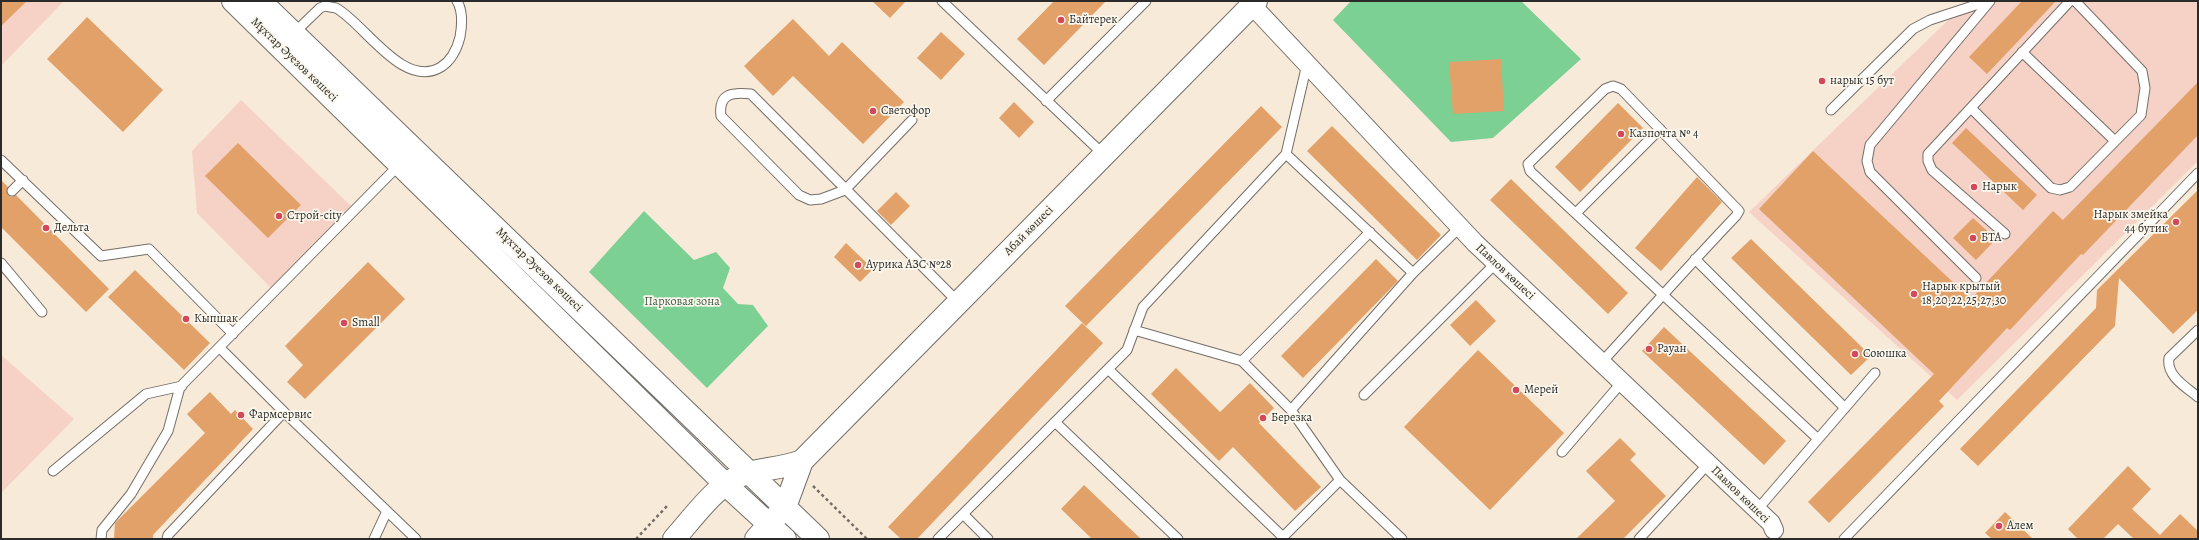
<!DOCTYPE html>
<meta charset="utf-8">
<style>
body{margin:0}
#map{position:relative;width:2199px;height:540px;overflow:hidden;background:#f8ead8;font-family:Alegreya,serif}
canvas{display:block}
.frame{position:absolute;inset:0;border:2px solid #2b2b2b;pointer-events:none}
</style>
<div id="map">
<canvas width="2199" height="540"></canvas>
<div class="frame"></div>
</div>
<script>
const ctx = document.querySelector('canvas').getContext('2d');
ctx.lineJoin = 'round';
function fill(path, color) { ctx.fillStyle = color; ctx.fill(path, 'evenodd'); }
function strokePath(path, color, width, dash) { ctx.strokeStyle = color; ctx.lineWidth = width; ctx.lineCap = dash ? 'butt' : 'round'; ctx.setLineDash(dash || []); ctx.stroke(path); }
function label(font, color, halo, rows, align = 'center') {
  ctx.font = font + ' Alegreya,serif'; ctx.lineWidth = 3.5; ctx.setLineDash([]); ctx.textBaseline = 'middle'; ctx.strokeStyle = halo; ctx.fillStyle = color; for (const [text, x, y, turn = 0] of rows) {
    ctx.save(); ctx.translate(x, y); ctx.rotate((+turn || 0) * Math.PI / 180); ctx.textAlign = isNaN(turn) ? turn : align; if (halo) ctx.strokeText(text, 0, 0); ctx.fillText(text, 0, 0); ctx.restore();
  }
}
fill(new Path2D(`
 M 1,1 L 64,1 L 1,66 Z
 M 1968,1 L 2198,1 L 2198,161 L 1957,400 L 1749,212 Z
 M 241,100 L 351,206 L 271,288 L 197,213 L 192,151 Z
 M 1,355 L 74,419 L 1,493 Z`), '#f6d1c5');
fill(new Path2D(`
 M 1351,1 L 1521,1 L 1581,59 L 1493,138 L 1451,142 L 1333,20 Z
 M 644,211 L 694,260 L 716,252 L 730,268 L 723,288 L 738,304 L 753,305 L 768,326 L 707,388 L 589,272 Z`), '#7cd093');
fill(new Path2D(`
 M 1,1 L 27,1 L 1,26 Z
 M 872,1 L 906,1 L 890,18 Z
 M 1054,1 L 1106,1 L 1044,65 L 1017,39 Z
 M 2022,1 L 2056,1 L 1987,74 L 1969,57 Z
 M 87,17 L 163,90 L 123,132 L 47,59 Z
 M 793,19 L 829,56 L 842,42 L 904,102 L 863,144 L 793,76 L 773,96 L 744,66 Z
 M 941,32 L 965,54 L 941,80 L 917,58 Z
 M 1501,59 L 1504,111 L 1453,114 L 1449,62 Z
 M 2198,82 L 2198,135 L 2083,255 L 2081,254 L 2010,330 L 2007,328 L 1939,401 L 1944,406 L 1829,523 L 1808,502 L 1934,374 L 1759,209 L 1813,151 L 1971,299 L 2053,211 L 2063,220 Z
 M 1014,102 L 1034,122 L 1019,138 L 999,118 Z
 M 1618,103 L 1643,128 L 1580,192 L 1555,167 Z
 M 1261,106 L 1282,127 L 1086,326 L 1065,306 Z
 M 1332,126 L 1441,235 L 1417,260 L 1307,151 Z
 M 1966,128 L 2037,195 L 2023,210 L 1952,143 Z
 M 238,143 L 301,205 L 268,238 L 205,176 Z
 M 1697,177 L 1722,202 L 1661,271 L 1635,248 Z
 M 1511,179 L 1628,293 L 1608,314 L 1490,200 Z
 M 1,180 L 8,187 L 8,195 L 11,197 L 16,195 L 109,289 L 86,312 L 1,227 Z
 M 2198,190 L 2198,310 L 2173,334 L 2119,278 L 2115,326 L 1978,466 L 1960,449 L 2096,308 L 2097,290 Z
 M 896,192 L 910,206 L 891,225 L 877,211 Z
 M 1973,218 L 1996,239 L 1976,260 L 1953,238 Z
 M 1751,239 L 1871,356 L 1851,375 L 1731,258 Z
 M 846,243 L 873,269 L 860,282 L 834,257 Z
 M 1376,259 L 1398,281 L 1303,378 L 1281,356 Z
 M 368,262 L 405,299 L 305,399 L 287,382 L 303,365 L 285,346 Z
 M 135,270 L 210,343 L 184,370 L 108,297 Z
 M 1476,300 L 1496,321 L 1470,346 L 1450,325 Z
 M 1082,323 L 1103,343 L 917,539 L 901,539 L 888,527 Z
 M 1664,327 L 1786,441 L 1764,465 L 1642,351 Z
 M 1478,350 L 1564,433 L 1490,510 L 1404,427 Z
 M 1176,368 L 1220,412 L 1250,383 L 1274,408 L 1259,423 L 1321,487 L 1295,511 L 1233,447 L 1219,461 L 1151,394 Z
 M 210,392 L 231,414 L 235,410 L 253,429 L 153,535 L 153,539 L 114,539 L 115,523 L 205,433 L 187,414 Z
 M 1620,438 L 1636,454 L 1630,460 L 1666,496 L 1623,539 L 1576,539 L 1615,501 L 1586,471 Z
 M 2128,466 L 2151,489 L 2132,509 L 2160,535 L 2180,514 L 2198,531 L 2198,539 L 2134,539 L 2118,524 L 2103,539 L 2078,539 L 2068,529 Z
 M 1084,485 L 1141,539 L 1092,539 L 1061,509 Z
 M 2005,512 L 2033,539 L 1992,539 L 1985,533 Z`), '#e1a169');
const service = new Path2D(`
 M 942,1 L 1104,155
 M 294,33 L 320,8 L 325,6 L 336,8 C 364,23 403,90 441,67 C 452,60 457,49 460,37 C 462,26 463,11 457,1
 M 2022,52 L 2115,141
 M 1046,101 L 1146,1
 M 1971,108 L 2051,188 L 2060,190 L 2070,187 L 2141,115 L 2145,88 L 2142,71 L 2075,1
 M 1831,110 L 1913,29 L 1930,20 L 1988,1
 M 912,120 L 845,190 L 821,199 L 810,200 L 799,195 L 721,116 C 718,93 733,92 751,94 L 958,302
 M 1286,154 L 1307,64
 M 1,160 L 101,256 L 149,249 L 233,334
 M 12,191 L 23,180
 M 1576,213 L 1660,129
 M 2005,234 L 1932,170 L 1928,161 L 1928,154 L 2070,1
 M 1695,259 L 1845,408
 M 1,263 L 42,312
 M 1976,278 L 1870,172 L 1867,161 L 1870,145 L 1990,1
 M 1134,330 L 1242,361 L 1291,410 L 1413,273
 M 2198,330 L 2169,358 C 2166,376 2186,387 2198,397
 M 1242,361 L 1370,232
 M 1601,363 C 1646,314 1690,264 1736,216 L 1739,211 L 1621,89 L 1613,86 L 1605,89 L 1528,164 L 1530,171 C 1626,260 1722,349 1818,439
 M 1108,369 L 1283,537
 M 1364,395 L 1496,263
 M 1291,410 L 1340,480 L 1402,539
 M 284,412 L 416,539
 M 1055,422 L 1178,539
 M 1562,452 L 1622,382
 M 53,471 L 146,394 L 182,386
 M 1757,510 L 1875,373
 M 963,514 L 988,539
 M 101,539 L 102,530 L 131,494 L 168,431 L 180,387 L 401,163
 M 167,539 L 168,535 L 284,412 L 220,348
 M 374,539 L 387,511
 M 938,539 L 1127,350 L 1143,307 L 1286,154 L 1413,273 L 1460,227
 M 1281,539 L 1340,480
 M 1639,539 L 1708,464
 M 1844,539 L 2198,173`);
const minor = new Path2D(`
 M 1248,1 L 1475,243 L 1771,523 L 1774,530`);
const secondary = new Path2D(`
 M 233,1 L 725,484 L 785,539
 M 260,1 L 818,539
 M 674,539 C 694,517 719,480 748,473 C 767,468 785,468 802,461 L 1256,1
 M 756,539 L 785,507 L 802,461`);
strokePath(service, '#736e68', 11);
strokePath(minor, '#736e68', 20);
strokePath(secondary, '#736e68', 24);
strokePath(new Path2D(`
 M 813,486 L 867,539
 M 636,539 L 668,505`), '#736e68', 2.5, [3, 3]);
strokePath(service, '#fff', 9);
strokePath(minor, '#fff', 18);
strokePath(secondary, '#fff', 22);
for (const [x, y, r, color] of [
 [1061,20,4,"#d1495b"],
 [1822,81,4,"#d1495b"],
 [873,111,4,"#d1495b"],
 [1621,134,4,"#d1495b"],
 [1974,187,4,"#d1495b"],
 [279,216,4,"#d1495b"],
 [2176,222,4,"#d1495b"],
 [46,228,4,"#d1495b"],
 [1973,238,4,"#d1495b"],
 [858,265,4,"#d1495b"],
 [1914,294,4,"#d1495b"],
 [186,319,4,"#d1495b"],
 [344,323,4,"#d1495b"],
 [1649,349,4,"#d1495b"],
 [1855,354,4,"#d1495b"],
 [1516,390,4,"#d1495b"],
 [241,415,4,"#d1495b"],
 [1263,418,4,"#d1495b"],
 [1999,526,4,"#d1495b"]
]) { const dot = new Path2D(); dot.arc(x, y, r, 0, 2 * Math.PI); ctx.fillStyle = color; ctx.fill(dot); strokePath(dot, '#fbf7ec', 1.5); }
label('12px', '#2b2b2b', '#fbf7ec', [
 ["Байтерек",1069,20],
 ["нарык 15 бут",1830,81],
 ["Светофор",881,111],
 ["Казпочта № 4",1629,134],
 ["Нарык",1982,187],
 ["Нарык змейка",2168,215,"right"],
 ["44 бутик",2168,229,"right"],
 ["Строй-city",287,216],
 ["Дельта",54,228],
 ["БТА",1981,238],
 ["Аурика АЗС №28",866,265],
 ["Нарык крытый",1922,287],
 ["18,20,22,25,27,30",1922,301],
 ["Кыпшак",194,319],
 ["Small",352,323],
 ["Рауан",1657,349],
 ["Союшка",1863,354],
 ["Мерей",1524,390],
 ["Фармсервис",249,415],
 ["Березка",1271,418],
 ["Алем",2007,526]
], 'left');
label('12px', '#2b2b2b', '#fbf7ec', [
 ["Мұхтар Әуезов көшесі",294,60,44],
 ["Абай көшесі",1029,231,-45],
 ["Мұхтар Әуезов көшесі",539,270,44],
 ["Павлов көшесі",1505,272,43],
 ["Павлов көшесі",1740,495,44]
]);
label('12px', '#435d4a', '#fbf7ec', [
 ["Парковая зона",682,302]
]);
</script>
